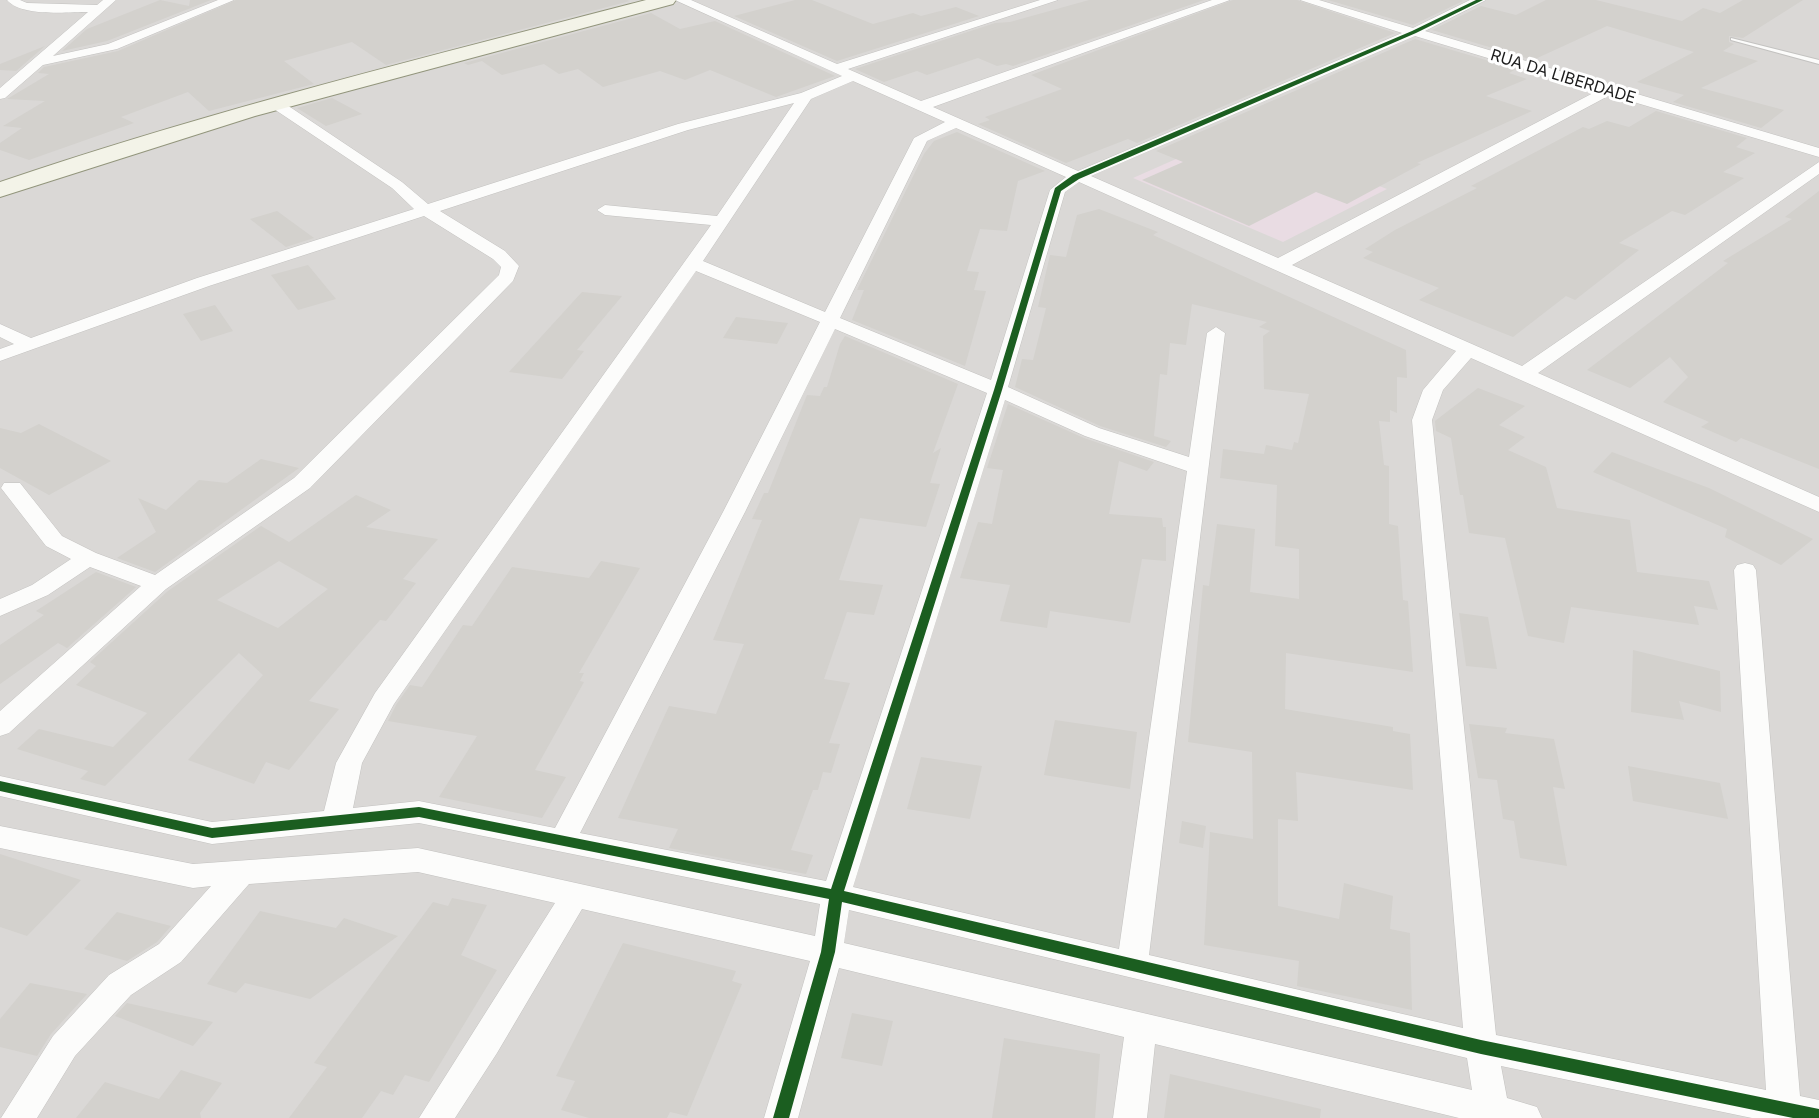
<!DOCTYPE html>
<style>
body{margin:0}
canvas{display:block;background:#ebe9e4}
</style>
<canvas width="1819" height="1118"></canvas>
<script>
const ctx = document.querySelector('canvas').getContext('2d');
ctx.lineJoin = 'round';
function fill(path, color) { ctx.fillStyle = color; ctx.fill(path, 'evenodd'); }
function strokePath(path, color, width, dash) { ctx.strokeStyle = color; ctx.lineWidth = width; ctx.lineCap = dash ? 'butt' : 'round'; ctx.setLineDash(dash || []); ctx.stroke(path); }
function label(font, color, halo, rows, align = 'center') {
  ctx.font = font + ' Inter,sans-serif'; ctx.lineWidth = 6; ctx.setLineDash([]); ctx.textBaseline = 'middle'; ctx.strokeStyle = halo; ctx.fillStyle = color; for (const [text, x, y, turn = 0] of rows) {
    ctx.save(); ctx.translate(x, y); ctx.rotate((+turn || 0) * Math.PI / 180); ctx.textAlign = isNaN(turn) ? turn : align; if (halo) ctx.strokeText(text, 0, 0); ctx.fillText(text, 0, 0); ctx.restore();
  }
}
fill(new Path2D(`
 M 0,0 L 1819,0 L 1819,1118 L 0,1118 Z`), '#dad8d6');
fill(new Path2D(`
 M 1237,132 L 1387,189 L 1283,242 L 1133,178 Z`), '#e9dce3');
fill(new Path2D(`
 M 160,0 L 189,6 L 190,0 L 211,0 L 107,41 L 62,51 L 87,29 Z
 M 236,0 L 627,0 L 630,1 L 386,65 L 352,42 L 284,61 L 314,84 L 209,111 L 188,92 L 121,117 L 134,123 L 29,160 L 0,150 L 0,143 L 22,128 L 3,126 L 45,101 L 7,99 L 49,74 L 38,73 L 44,67 L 118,51 Z
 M 795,0 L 812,0 L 873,24 L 913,13 L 921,16 L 956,7 L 979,16 L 837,61 L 734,16 Z
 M 1089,0 L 1204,0 L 1013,66 L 1006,64 L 997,66 L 978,58 L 927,75 L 917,71 L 884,82 L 855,69 L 995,23 L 1010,22 Z
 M 1233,0 L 1297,0 L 1395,33 L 1137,143 L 1128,139 L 1066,163 L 978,124 L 990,120 L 985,117 L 1062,89 L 1031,75 Z
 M 1328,0 L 1461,0 L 1463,1 L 1413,25 Z
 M 1546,0 L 1596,0 L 1682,21 L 1703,8 L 1720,13 L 1743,0 L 1803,0 L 1743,38 L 1729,36 L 1729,42 L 1734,44 L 1723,51 L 1758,61 L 1701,88 L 1784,110 L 1761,128 L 1673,102 L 1684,95 L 1637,82 L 1694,52 L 1607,26 L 1533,60 L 1432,30 L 1481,6 L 1516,15 Z
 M 651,13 L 680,29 L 715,21 L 835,76 L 776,97 L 710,70 L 685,80 L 660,71 L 603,87 L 578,69 L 559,74 L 544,64 L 502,75 L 482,61 L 468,65 L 464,63 Z
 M 1415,39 L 1516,69 L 1509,73 L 1527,79 L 1486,96 L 1532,111 L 1417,163 L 1421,164 L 1347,204 L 1316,192 L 1249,226 L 1142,180 L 1183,162 L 1156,151 Z
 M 45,46 L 16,71 L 0,70 L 0,64 Z
 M 332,98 L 362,114 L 326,126 L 297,108 Z
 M 1656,111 L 1747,138 L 1736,147 L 1755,153 L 1723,172 L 1744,178 L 1685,215 L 1672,211 L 1619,243 L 1639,250 L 1575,300 L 1566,296 L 1513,337 L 1419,300 L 1439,288 L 1363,258 L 1373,252 L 1365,249 L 1395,230 L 1477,188 L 1471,186 L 1583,127 L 1589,129 L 1607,121 L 1629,127 Z
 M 957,132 L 1045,171 L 1018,181 L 1007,231 L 980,229 L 967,271 L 979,272 L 974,290 L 986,291 L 965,366 L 852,320 L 864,290 L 857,290 L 924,154 L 934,141 Z
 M 1819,191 L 1819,469 L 1741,438 L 1736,442 L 1701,427 L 1709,422 L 1663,402 L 1688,377 L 1670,357 L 1630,388 L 1587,370 L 1728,263 L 1723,261 L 1792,219 L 1785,217 Z
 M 1099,209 L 1158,232 L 1153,235 L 1406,350 L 1407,378 L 1397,377 L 1397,413 L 1390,410 L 1390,422 L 1379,421 L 1384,465 L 1389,466 L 1389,524 L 1398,526 L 1403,600 L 1408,601 L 1413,672 L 1286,653 L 1285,709 L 1393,727 L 1393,731 L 1410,734 L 1413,790 L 1296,772 L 1298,821 L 1278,819 L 1278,906 L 1339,919 L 1344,883 L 1393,896 L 1390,929 L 1410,933 L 1412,1010 L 1297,986 L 1299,961 L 1204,945 L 1210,832 L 1253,839 L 1252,752 L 1188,742 L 1203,585 L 1209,586 L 1217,524 L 1255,529 L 1250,592 L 1299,599 L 1299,549 L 1275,546 L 1277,485 L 1220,478 L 1223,449 L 1264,454 L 1266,445 L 1292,450 L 1294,442 L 1298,443 L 1309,394 L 1264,389 L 1263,336 L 1270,331 L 1259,327 L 1267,322 L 1192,304 L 1186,345 L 1170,343 L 1167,375 L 1160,374 L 1154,436 L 1171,441 L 1166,447 L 1100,426 L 1015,387 L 1022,359 L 1033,360 L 1046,308 L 1038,307 L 1050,255 L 1066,257 L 1077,215 Z
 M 277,211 L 314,238 L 286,247 L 250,219 Z
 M 308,265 L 336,299 L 298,310 L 271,275 Z
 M 582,292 L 622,296 L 577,350 L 584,351 L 562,379 L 509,372 Z
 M 215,305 L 233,331 L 201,341 L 183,314 Z
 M 736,317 L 788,323 L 777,344 L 723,338 Z
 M 845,336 L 958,384 L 933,453 L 941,448 L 930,483 L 940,484 L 926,527 L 860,518 L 839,580 L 883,585 L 874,615 L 847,612 L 824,679 L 850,683 L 829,743 L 840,744 L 831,773 L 823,772 L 818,790 L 813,790 L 791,850 L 813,855 L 806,874 L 669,848 L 678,829 L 618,818 L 669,706 L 716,714 L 744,644 L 713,640 L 762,520 L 752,519 L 764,493 L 768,493 L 807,395 L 820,396 L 824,387 L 827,387 L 840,344 Z
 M 1478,388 L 1525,406 L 1499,425 L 1525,437 L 1508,450 L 1546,467 L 1557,508 L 1630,520 L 1637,572 L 1709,581 L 1718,610 L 1694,606 L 1699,625 L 1571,607 L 1564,643 L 1528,636 L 1505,538 L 1469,533 L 1463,495 L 1460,495 L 1451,438 L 1436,431 L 1435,421 Z
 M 1008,404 L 1084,438 L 1154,462 L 1147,471 L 1119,461 L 1109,514 L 1162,518 L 1163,527 L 1166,527 L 1166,561 L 1142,559 L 1130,623 L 1050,611 L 1047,628 L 1000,621 L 1010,585 L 960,578 L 978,522 L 992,524 L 1003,470 L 987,468 Z
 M 39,424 L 111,461 L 49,495 L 0,468 L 0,428 L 21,433 Z
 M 1612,452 L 1709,488 L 1813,539 L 1781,565 L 1725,537 L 1727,529 L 1593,472 Z
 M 261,459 L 299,468 L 155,572 L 117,558 L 156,532 L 138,498 L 166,510 L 199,480 L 227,483 Z
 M 356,495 L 391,510 L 366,527 L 438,539 L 403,579 L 416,583 L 386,621 L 380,620 L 309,701 L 339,709 L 289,770 L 266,762 L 254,784 L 188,760 L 263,675 L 239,653 L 105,786 L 80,779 L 88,771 L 17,749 L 39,729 L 113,747 L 147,713 L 76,685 L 96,666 L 90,662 L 168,591 L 261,526 L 289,542 ZM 279,561 L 328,589 L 278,628 L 217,600 Z
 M 601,561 L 640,568 L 579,673 L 584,673 L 580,681 L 584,682 L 535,770 L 566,777 L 542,818 L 439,797 L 477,736 L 388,721 L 396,705 L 410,685 L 422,687 L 463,625 L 472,626 L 512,567 L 589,578 Z
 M 96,572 L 136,587 L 67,648 L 58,643 L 0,684 L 0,645 L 44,615 L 36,611 Z
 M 1459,613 L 1488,617 L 1497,669 L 1466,666 Z
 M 1633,650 L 1720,671 L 1721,712 L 1679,701 L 1684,720 L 1631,712 Z
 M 1055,720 L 1137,732 L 1130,789 L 1044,775 Z
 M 1469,724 L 1507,728 L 1505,733 L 1554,739 L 1565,789 L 1553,787 L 1567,866 L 1520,858 L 1514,821 L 1503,819 L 1497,780 L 1478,778 Z
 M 921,757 L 982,766 L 970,819 L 907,809 Z
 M 1628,766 L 1720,783 L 1728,819 L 1633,801 Z
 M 1182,821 L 1206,826 L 1203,848 L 1179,843 Z
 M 0,854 L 81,880 L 27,936 L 0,927 Z
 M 452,898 L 487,905 L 461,955 L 497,970 L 429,1082 L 405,1075 L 393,1095 L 381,1091 L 362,1118 L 289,1118 L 327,1067 L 314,1063 L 433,902 L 448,906 Z
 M 260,911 L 336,928 L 344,918 L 398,936 L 310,999 L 245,983 L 236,993 L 207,984 Z
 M 117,912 L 171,926 L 157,942 L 127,961 L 84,949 Z
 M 623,943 L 736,971 L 732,981 L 742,984 L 687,1116 L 670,1112 L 667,1118 L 589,1118 L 561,1110 L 575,1081 L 556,1076 Z
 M 30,983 L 87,994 L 51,1034 L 37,1056 L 0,1047 L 0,1019 Z
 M 127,1003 L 176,1014 L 213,1022 L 193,1046 L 115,1016 Z
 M 852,1013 L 893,1021 L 882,1066 L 841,1058 Z
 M 1004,1038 L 1100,1054 L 1095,1118 L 992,1118 Z
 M 181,1070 L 222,1083 L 200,1113 L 201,1118 L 76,1118 L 105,1082 L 159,1099 Z
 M 1170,1074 L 1321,1109 L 1320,1118 L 1164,1118 Z`), '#d3d1cd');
const service = new Path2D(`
 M 1731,38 L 1819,60 L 1819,64 L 1731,40 Z`);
const minor = new Path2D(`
 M 7,0 L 20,0 L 27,3 L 97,5 L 103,0 L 116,0 L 53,56 L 108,44 L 218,0 L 234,0 L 117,49 L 43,65 L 5,98 L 0,99 L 0,88 L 88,12 C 67,12 21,17 7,0 Z
 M 675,0 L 691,0 L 837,64 L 1040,0 L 1058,0 L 848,69 L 921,101 L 1212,0 L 1230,0 L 933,107 L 1078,171 L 1402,33 L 1300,0 L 1319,0 L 1413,28 L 1470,0 L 1486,0 L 1425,31 L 1819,148 L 1819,157 L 1610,95 L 1292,265 L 1522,366 L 1819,162 L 1819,174 L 1538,373 L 1819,497 L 1819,512 L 1471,358 L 1443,390 L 1432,420 L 1496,1035 L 1766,1090 L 1734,570 L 1737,565 L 1745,563 L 1753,565 L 1756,570 L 1800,1096 L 1819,1100 L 1819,1118 L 1752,1118 L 1501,1066 L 1507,1098 L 1537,1107 L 1542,1118 L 1459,1118 L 1155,1044 L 1147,1118 L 1113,1118 L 1124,1037 L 839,968 L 798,1118 L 764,1118 L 810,961 L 582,909 L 497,1053 L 455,1118 L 419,1118 L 555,903 L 418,872 L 249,884 L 181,962 L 131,995 L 75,1056 L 37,1118 L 1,1118 L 53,1036 L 109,975 L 159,944 L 211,886 L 193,888 L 0,848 L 0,826 L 193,864 L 418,848 L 815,936 L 820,904 L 419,823 L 212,844 L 0,796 L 0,776 L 212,822 L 324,811 L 336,763 L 375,693 L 711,225 L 605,215 L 597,210 L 605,205 L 717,216 L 794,103 L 688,130 L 440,211 L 505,251 L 519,266 L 513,281 L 310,488 L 166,589 L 9,733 L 0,736 L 0,711 L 141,586 L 90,567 L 48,595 L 0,616 L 0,599 L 32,585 L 71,559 L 46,546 L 1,488 L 4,483 L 20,483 L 62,536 L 96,553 L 155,575 L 294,478 L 499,275 L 501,267 L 493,259 L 424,216 L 209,286 L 0,361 L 0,349 L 14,344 L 0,337 L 0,324 L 31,338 L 197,278 L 414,209 L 392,188 L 271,107 L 271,101 L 281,101 L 402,182 L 428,204 L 678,124 L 801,93 L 842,76 ZM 1415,36 L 1597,91 L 1278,258 L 1091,176 ZM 853,81 L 945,122 L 914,138 L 825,312 L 703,261 L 811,99 ZM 956,128 L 1066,177 L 1050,190 L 991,380 L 840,318 L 927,141 ZM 1079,182 L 1456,351 L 1423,390 L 1412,420 L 1463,1028 L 1149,955 L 1225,333 L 1216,327 L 1207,333 L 1189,457 L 1099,428 L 1008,387 L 1065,192 ZM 696,271 L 820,322 L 723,512 L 555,828 L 419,801 L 353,808 L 362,763 L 394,704 ZM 835,329 L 987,393 L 826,881 L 580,833 L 745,512 ZM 1005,400 L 1085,436 L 1187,471 L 1119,949 L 853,887 ZM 849,910 L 1467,1058 L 1472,1090 L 844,943 Z`);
const secondary = new Path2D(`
 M 646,0 L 676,0 L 673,4 L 255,116 L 0,197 L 0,182 C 212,110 430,56 646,0 Z`);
strokePath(service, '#c3c2c0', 2);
strokePath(minor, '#c3c2c0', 1);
strokePath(secondary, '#92957c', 2);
fill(service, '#fcfcfb');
fill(minor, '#fcfcfb');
fill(secondary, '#f3f3e8');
fill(new Path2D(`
 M 1476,0 L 1483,0 L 1416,33 L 1079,179 L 1061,191 L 1002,390 L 844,891 L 1481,1040 L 1819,1109 L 1819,1118 L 1793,1118 L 1481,1054 L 842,902 L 835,952 L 789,1118 L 773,1118 L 821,952 L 829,899 L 419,817 L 212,838 L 0,791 L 0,781 L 212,828 L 419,807 L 831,889 L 994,390 L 1055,188 L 1073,175 L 1412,31 Z`), '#1b5e20');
label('16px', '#1c1c1c', '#fff', [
 ["RUA DA LIBERDADE",1563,77,17]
]);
</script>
